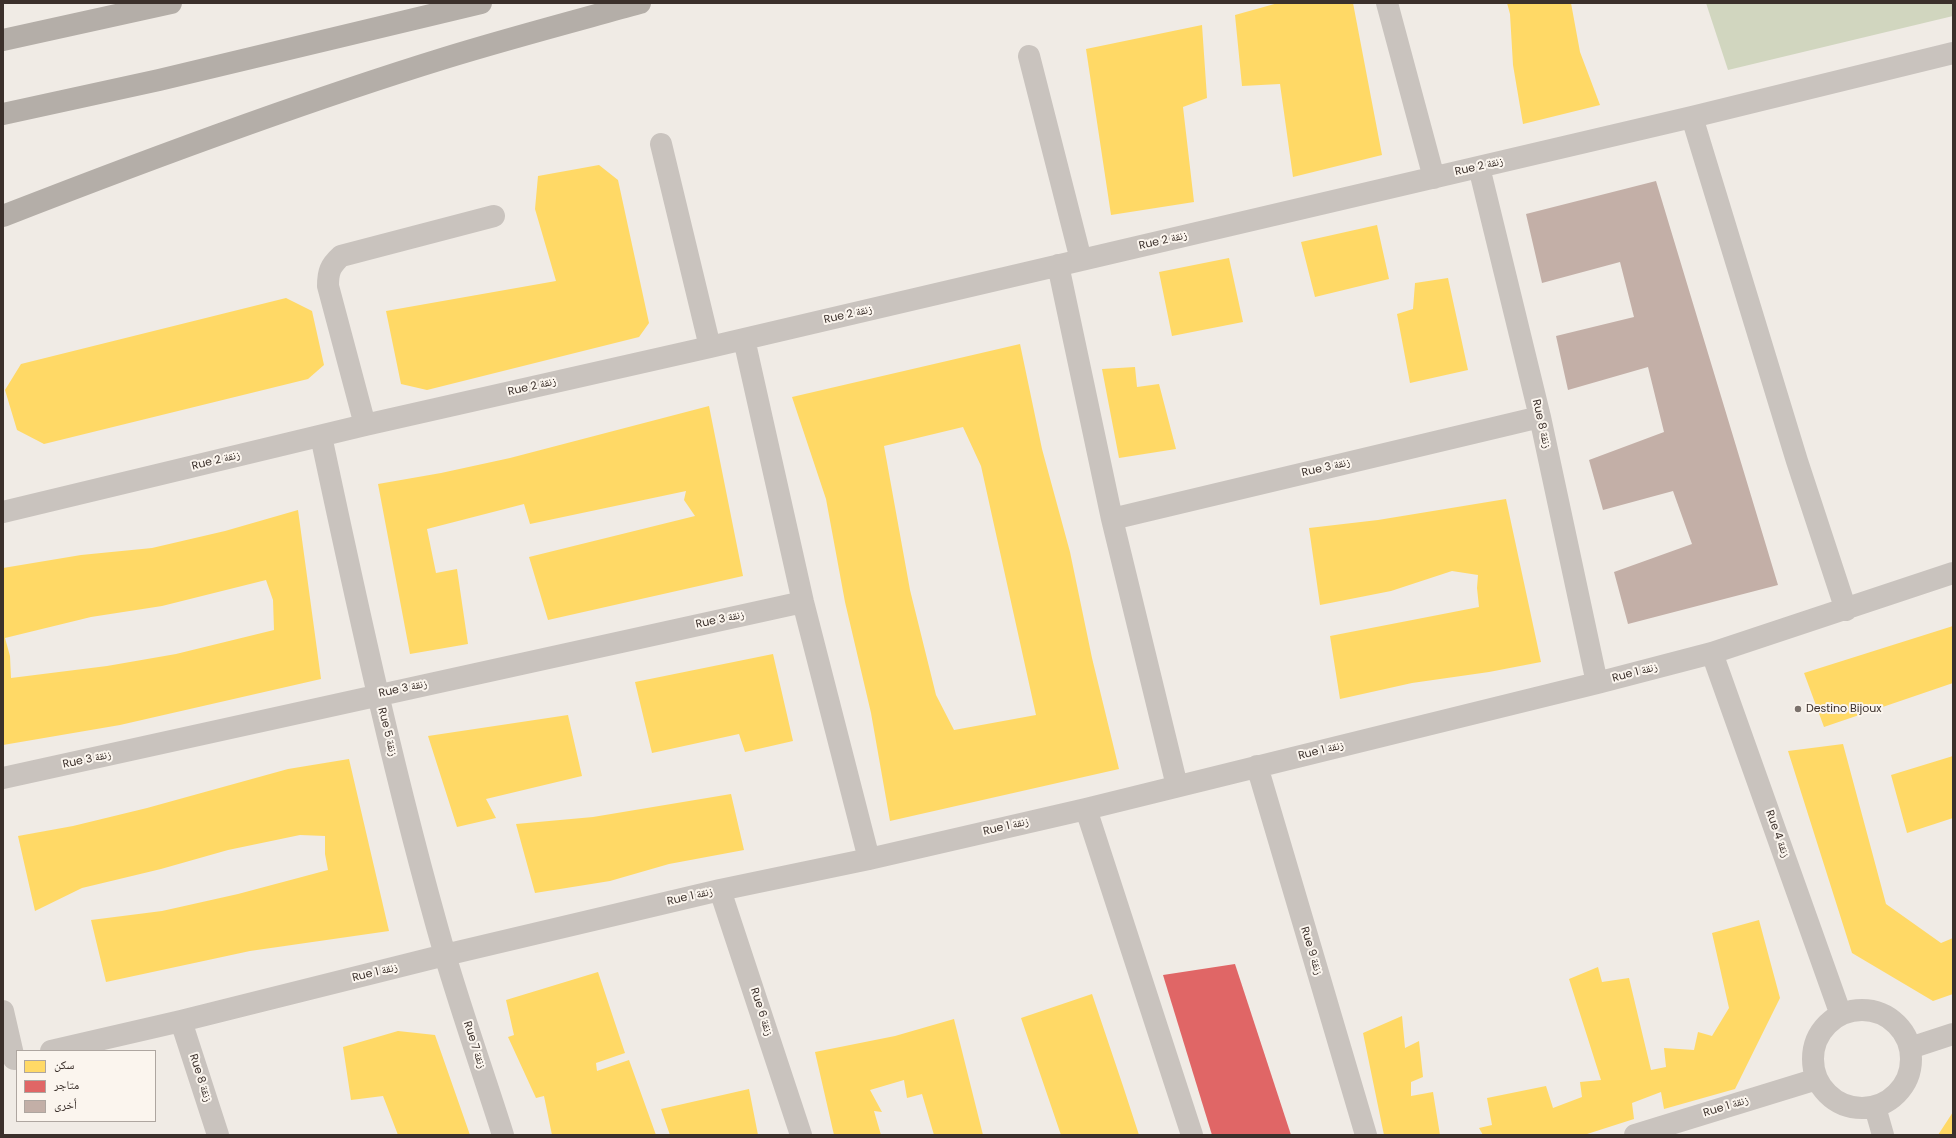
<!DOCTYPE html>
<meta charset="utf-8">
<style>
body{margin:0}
#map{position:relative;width:1956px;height:1138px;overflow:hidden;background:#f0ebe5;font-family:Poppins,"Noto Naskh Arabic",sans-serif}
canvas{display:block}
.frame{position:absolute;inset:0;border:4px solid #3b302b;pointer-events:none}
.legend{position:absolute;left:16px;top:1050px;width:140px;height:72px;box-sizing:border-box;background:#fbf5ee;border:1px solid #aea6a0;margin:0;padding:5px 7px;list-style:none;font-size:12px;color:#3b302b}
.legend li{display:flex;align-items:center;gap:8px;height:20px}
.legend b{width:20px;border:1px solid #aea6a0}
</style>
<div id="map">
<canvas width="1956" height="1138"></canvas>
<div class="frame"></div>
<ul class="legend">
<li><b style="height:11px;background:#ffd966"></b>سكن</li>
<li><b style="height:11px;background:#e06666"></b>متاجر</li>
<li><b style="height:11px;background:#c3afa7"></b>أخرى</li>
</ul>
</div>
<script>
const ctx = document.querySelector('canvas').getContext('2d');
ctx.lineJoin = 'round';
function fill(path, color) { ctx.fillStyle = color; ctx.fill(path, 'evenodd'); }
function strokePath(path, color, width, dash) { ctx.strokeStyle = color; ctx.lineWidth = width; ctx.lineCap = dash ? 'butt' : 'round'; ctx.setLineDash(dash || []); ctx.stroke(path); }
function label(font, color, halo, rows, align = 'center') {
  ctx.font = font + ' Poppins,"Noto Naskh Arabic",sans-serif'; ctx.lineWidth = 4; ctx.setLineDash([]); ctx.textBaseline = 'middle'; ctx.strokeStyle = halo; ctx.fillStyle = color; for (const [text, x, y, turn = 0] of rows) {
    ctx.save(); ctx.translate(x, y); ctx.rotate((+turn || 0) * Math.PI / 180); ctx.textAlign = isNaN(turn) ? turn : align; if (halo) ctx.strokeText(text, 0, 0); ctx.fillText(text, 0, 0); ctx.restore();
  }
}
fill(new Path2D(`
 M 1706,3 L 1953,3 L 1953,16 L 1728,70 Z`), '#d1d6bf');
fill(new Path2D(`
 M 1278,3 L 1353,3 L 1382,155 L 1293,177 L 1280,84 L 1242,86 L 1235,15 Z
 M 1507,3 L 1571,3 L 1580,52 L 1600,105 L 1523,124 L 1513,65 L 1510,14 Z
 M 1202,25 L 1207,98 L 1183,107 L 1194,202 L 1111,215 L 1086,49 Z
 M 599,165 L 618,180 L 649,323 L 639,337 L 427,390 L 401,384 L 386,311 L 556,281 L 535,209 L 538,176 Z
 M 1377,225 L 1389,279 L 1315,297 L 1301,242 Z
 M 1229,258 L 1243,322 L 1172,336 L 1159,272 Z
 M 1448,278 L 1468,370 L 1410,383 L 1397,314 L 1413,309 L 1415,283 Z
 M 286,298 L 312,311 L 324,365 L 308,379 L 44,444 L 17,430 L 5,390 L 21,364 Z
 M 1020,344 L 1042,449 L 1070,552 L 1092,658 L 1119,769 L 890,821 L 871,713 L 845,602 L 826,499 L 792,397 ZM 963,427 L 981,466 L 1036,715 L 954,730 L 936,695 L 910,590 L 884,446 Z
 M 1135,367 L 1137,387 L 1159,384 L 1176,449 L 1119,458 L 1102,369 Z
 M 709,406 L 743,576 L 548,620 L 529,557 L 695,516 L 684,500 L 686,491 L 530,524 L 524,504 L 427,529 L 436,573 L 457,569 L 468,644 L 410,654 L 378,484 L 441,473 L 510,458 Z
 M 1506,499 L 1541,662 L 1489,672 L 1412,683 L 1340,699 L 1330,636 L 1479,607 L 1477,588 L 1478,575 L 1452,571 L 1391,591 L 1320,605 L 1309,528 L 1378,520 Z
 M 298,510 L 321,679 L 120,725 L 3,745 L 3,568 L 81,555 L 152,548 L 225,531 ZM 266,580 L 273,600 L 274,630 L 176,654 L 107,666 L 11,678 L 10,656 L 5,638 L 91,617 L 162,606 Z
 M 1953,626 L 1953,683 L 1824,727 L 1804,673 Z
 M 773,654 L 793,741 L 745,752 L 739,734 L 652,753 L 635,682 Z
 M 568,715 L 582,776 L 486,799 L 496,818 L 457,827 L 428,736 Z
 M 1843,744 L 1886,904 L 1941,943 L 1953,938 L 1953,994 L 1933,1001 L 1852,953 L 1788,751 Z
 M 1953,756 L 1953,818 L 1907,833 L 1891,775 Z
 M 349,759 L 389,931 L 250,951 L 106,982 L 91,920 L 162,911 L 238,894 L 328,870 L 325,854 L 325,836 L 300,835 L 228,850 L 161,869 L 82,888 L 35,911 L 18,836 L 73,826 L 147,808 L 288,769 Z
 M 731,794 L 744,850 L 669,864 L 610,881 L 535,893 L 516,824 L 593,817 Z
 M 1759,920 L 1780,998 L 1735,1089 L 1664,1109 L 1661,1092 L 1632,1103 L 1634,1119 L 1584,1135 L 1483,1135 L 1479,1128 L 1492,1125 L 1487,1098 L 1546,1086 L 1553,1108 L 1582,1097 L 1580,1082 L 1601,1080 L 1569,979 L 1598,967 L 1602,982 L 1629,978 L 1651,1070 L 1666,1067 L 1664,1048 L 1694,1050 L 1698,1032 L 1712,1036 L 1729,1008 L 1712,933 Z
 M 598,972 L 625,1053 L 596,1063 L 597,1071 L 629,1060 L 656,1135 L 552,1135 L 544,1096 L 536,1098 L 508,1037 L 514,1035 L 506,1000 Z
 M 1092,994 L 1123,1086 L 1139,1135 L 1061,1135 L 1021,1018 Z
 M 1402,1016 L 1405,1048 L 1419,1041 L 1423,1077 L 1411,1082 L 1411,1096 L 1433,1092 L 1440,1135 L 1384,1135 L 1363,1033 Z
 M 954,1019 L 983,1135 L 934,1135 L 922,1094 L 907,1098 L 904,1080 L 870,1090 L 882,1112 L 874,1111 L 881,1135 L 834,1135 L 815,1052 L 895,1036 Z
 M 398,1031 L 435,1035 L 470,1135 L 398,1135 L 383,1096 L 351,1100 L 343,1047 Z
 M 749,1089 L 758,1135 L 670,1135 L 661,1109 Z
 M 1953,1112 L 1953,1135 L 1938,1135 Z`), '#ffd966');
fill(new Path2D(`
 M 1235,964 L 1291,1135 L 1212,1135 L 1163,975 Z`), '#e06666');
fill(new Path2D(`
 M 1656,181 L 1778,585 L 1628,624 L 1614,572 L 1692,544 L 1673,491 L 1603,510 L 1589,460 L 1664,432 L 1648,367 L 1568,390 L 1556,336 L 1634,317 L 1620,262 L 1542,283 L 1526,214 Z`), '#c3afa7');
strokePath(new Path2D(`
 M 1387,3 L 1434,178
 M 1029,56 L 1081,260
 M 1692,117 L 1797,461 L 1846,610
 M 661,144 L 710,347
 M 1479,167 L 1540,417 L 1597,683
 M 1058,265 L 1112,519 L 1177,786
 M 744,339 L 803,602 L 869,859
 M 365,425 L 328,286 C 328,272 330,266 341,256 L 494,216
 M 321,436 C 358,610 396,784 445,955 C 463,1016 484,1075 503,1135
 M 3,512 L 365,425 L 710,347 L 1692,117 L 1953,53
 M 1112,519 L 1540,417
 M 1712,653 L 1841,1015
 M 1257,766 L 1366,1135
 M 3,778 L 803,602
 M 1086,809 L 1192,1135
 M 720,890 L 801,1135
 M1813 1059a49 49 0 1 1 98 0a49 49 0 1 1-98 0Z
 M 3,1011 L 14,1059
 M 181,1021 L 218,1135
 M 1910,1048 L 1953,1034
 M 51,1051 L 181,1021 L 445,955 L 720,890 L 869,859 L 1086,809 L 1597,683 L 1712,653 L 1953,573
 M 1875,1107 L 1883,1135
 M 1635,1135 L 1817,1079`), '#c9c3be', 22);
strokePath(new Path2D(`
 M 3,40 L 171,3
 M 3,114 L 159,80 L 481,3
 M 3,216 C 149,159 296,104 445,58 C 510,38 575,21 640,3`), '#b4aea8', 22);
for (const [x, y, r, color] of [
 [1798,709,4,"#7a716c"]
]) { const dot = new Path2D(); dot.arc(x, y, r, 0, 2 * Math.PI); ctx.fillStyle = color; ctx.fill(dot); strokePath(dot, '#fbf5ee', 1.5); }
label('11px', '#3b302b', '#fbf5ee', [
 ["Rue 2 زنقة",1479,167,-13],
 ["Rue 2 زنقة",1163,241,-13],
 ["Rue 2 زنقة",848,315,-13],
 ["Rue 2 زنقة",532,387,-13],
 ["Rue 8 زنقة",1541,424,77],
 ["Rue 2 زنقة",216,461,-14],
 ["Rue 3 زنقة",1326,468,-13],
 ["Rue 3 زنقة",720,620,-12],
 ["Rue 1 زنقة",1635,673,-15],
 ["Rue 3 زنقة",403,689,-12],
 ["Rue 5 زنقة",387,732,76],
 ["Rue 1 زنقة",1321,751,-14],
 ["Rue 3 زنقة",87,760,-12],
 ["Rue 1 زنقة",1006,827,-13],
 ["Rue 4 زنقة",1777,834,70],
 ["Rue 1 زنقة",690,897,-13],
 ["Rue 9 زنقة",1311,951,73],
 ["Rue 1 زنقة",375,973,-14],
 ["Rue 6 زنقة",761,1012,72],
 ["Rue 7 زنقة",474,1045,72],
 ["Rue 8 زنقة",200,1078,72],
 ["Rue 1 زنقة",1726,1107,-17]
]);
label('11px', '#3b302b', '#fbf5ee', [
 ["Destino Bijoux",1806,709]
], 'left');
</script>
